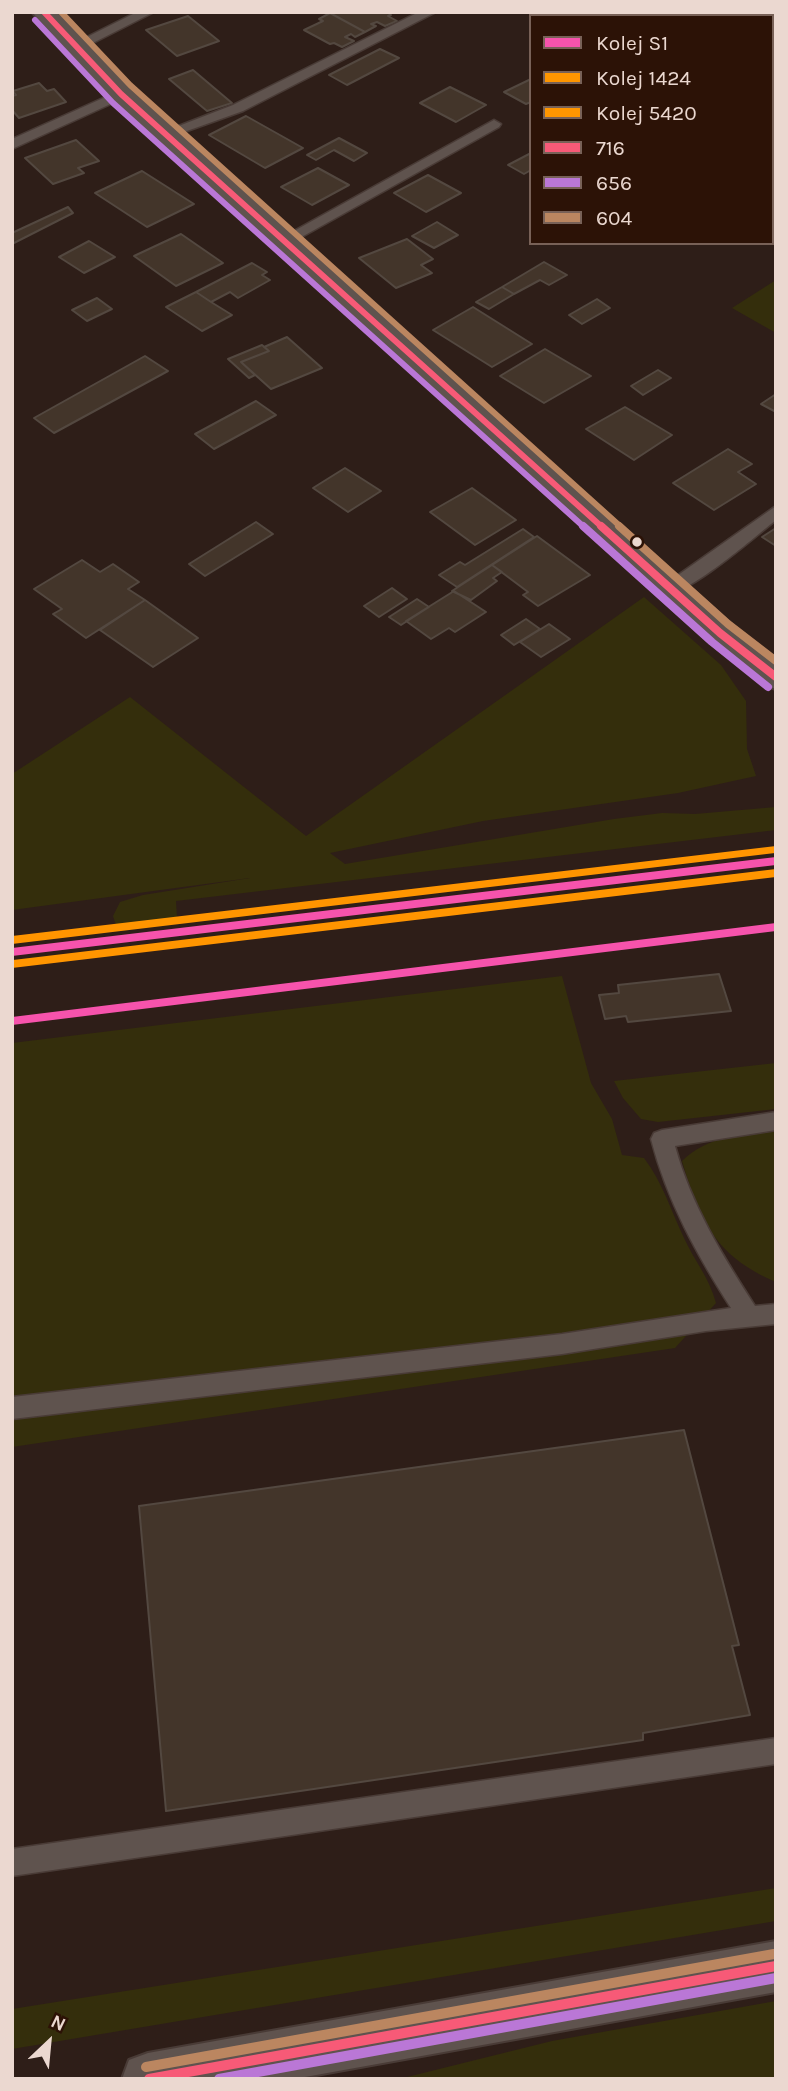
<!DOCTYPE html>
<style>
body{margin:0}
#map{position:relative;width:788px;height:2091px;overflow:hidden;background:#2e1e18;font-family:Karla,sans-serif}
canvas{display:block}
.frame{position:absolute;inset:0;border:14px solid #ebd8d0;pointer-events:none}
.legend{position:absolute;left:529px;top:14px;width:245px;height:231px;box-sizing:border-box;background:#2c1206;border:2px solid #786157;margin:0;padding:9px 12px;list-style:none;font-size:21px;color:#ebd8d0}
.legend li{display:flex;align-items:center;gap:14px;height:35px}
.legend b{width:35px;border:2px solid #786157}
.north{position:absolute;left:14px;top:2007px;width:70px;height:70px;-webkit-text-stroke:5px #2c1206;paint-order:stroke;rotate:26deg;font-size:19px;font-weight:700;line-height:28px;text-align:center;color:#ebd8d0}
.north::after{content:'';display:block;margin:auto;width:24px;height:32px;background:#ebd8d0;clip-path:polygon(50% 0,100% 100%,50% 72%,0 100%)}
</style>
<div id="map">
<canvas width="788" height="2091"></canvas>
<div class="frame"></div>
<ul class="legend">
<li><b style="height:9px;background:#f653ac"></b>Kolej S1</li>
<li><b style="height:9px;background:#ff9500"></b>Kolej 1424</li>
<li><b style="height:9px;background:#ff9500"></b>Kolej 5420</li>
<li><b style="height:9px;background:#f75a77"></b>716</li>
<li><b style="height:9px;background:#ba77d6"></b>656</li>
<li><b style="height:9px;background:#bb8660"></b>604</li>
</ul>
<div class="north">N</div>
</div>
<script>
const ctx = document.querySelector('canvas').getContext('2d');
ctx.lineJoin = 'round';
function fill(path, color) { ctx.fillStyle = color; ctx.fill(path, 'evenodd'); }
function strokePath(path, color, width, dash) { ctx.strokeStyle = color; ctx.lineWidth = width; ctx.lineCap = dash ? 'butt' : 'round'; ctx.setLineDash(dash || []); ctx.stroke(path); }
fill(new Path2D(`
 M 776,280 L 776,333 L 732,308 Z
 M 644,597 L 721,665 L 746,701 L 747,749 L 756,776 L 678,793 L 483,821 L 330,853 L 345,864 L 614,819 L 662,813 L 695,814 L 776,807 L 776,830 L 176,901 L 177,918 L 116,925 L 113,916 L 120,902 L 143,895 L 250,878 L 12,910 L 12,774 L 130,697 L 306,836 Z
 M 562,976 L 591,1083 L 612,1119 L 622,1155 L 644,1158 C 663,1183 671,1211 684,1238 C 695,1262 709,1277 716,1303 L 675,1348 L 12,1447 L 12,1043 Z
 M 776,1063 L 776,1109 L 658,1122 L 641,1119 L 623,1098 L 614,1081 Z
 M 776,1129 L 776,1282 C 715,1256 700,1221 682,1161 C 706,1137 743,1133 776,1129 Z
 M 776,1888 L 776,1921 L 12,2049 L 12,2009 Z
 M 776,2001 L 776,2079 L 399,2079 L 552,2041 Z`), '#342e0c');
const building = new Path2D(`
 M 387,12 L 391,15 L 388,16 L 397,21 L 385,26 L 377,22 L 371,24 L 376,26 L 365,32 L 330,13 Z
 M 330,13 L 365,32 L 355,37 L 351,34 L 345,37 L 354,41 L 342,47 L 334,43 L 330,44 L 304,30 L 323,21 L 319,19 Z
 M 188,16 L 219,41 L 177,56 L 146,30 Z
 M 380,49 L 399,58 L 347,85 L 329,75 Z
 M 193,70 L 232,103 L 207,111 L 169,79 Z
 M 531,79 L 531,102 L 526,104 L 504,92 Z
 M 39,83 L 47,91 L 54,89 L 66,102 L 19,118 L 12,110 L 12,96 L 16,95 L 13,91 Z
 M 450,87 L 486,105 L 456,122 L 420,103 Z
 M 246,116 L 303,148 L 265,168 L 209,135 Z
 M 339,138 L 367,153 L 354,161 L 334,150 L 316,160 L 307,155 Z
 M 76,140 L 99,161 L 78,168 L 84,173 L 53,184 L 25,158 Z
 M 531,153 L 531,170 L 524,174 L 508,165 Z
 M 318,168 L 349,185 L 312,205 L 281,187 Z
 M 142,171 L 194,204 L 147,227 L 95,193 Z
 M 428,175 L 461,193 L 426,212 L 394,193 Z
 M 68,207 L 73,213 L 12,244 L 12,233 Z
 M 437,222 L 458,235 L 434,248 L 412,236 Z
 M 181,234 L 223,263 L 176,286 L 134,256 Z
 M 407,239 L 433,259 L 421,265 L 432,273 L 396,288 L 359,258 Z
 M 89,241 L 115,257 L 84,273 L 59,257 Z
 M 544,262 L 567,275 L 549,285 L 540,280 L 514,294 L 502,287 Z
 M 252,263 L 267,272 L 262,275 L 270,280 L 238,298 L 230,292 L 211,302 L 196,292 Z
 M 502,287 L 514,294 L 489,309 L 476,302 Z
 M 196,292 L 211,302 L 232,315 L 202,331 L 166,307 Z
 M 97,298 L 112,309 L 87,321 L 72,310 Z
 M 597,299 L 610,308 L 582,324 L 569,315 Z
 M 473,307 L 532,344 L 492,367 L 433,330 Z
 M 287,337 L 322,368 L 271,389 L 241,362 L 269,351 L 264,347 Z
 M 262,345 L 269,351 L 241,362 L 255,375 L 249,378 L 228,359 Z
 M 545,349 L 591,376 L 544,403 L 500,376 Z
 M 145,356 L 168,371 L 54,433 L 34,418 Z
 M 658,370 L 671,378 L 643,395 L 631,386 Z
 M 776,394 L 776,412 L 761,404 Z
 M 256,401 L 276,415 L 214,449 L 195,434 Z
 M 625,407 L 672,435 L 634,460 L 586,429 Z
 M 728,449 L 752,464 L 738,472 L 756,484 L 714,510 L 673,483 Z
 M 345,468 L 381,491 L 348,512 L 313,488 Z
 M 472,488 L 516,520 L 475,545 L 430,512 Z
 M 256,522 L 273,534 L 205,576 L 189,564 Z
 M 776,528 L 776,546 L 762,537 Z
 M 523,529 L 534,537 L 457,587 L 439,575 L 460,562 L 465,565 Z
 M 537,536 L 590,575 L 538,606 L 523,595 L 528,592 L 492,565 Z
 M 82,560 L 100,572 L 113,564 L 139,582 L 128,589 L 145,600 L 86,638 L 53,614 L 62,609 L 34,589 Z
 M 492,565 L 502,572 L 493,578 L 497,581 L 471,600 L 452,591 Z
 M 392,588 L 407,599 L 379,617 L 364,606 Z
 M 454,591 L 486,612 L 455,632 L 449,628 L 431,639 L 406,621 Z
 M 417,599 L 429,607 L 401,625 L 389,617 Z
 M 145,600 L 198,638 L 153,667 L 100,630 Z
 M 526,619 L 540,629 L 514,645 L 501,635 Z
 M 549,624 L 570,639 L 541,657 L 520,642 Z
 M 719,974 L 731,1011 L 628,1022 L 626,1016 L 605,1019 L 599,995 L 619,993 L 618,985 Z
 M 684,1430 L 739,1645 L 732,1646 L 750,1715 L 643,1733 L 643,1740 L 166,1811 L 139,1506 Z`);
fill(building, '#43352a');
strokePath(building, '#534840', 2);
const lane = new Path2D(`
 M 137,12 L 154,12 L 79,50 L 74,51 L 67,47 Z
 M 419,12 L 436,12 L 243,111 L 170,137 L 160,137 L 158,134 L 233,105 Z
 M 121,90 L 126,91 L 126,97 L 12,149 L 12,139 Z
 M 494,120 L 501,124 L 499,127 L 289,244 L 279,244 L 276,241 Z
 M 776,506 L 776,520 C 757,535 684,599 664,593 L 661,589 L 664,585 Z
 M 776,1112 L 776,1130 L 675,1146 C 691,1205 722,1255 755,1306 L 776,1304 L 776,1324 L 706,1331 L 562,1354 L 12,1419 L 12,1397 L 562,1334 L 731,1308 C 697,1255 667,1201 651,1139 L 654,1133 L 662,1130 Z
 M 776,1738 L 776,1764 L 12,1876 L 12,1849 Z`);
const street = new Path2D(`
 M 32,12 L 58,12 L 130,89 L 732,625 L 776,659 L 776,689 L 764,685 L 708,641 L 112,99 Z`);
const secondary = new Path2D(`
 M 776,1941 L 776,1992 L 294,2079 L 122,2079 L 129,2060 L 148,2053 Z`);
strokePath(lane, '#493b36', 3);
strokePath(street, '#493b36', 4);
strokePath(secondary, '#493b36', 4);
fill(lane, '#5f534e');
fill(street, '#5f534e');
fill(secondary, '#5f534e');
strokePath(new Path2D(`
 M 44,12 L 121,94 L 602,527`), '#f75a77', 6);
strokePath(new Path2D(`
 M 601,526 L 720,633 L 776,677`), '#f75a77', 8);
strokePath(new Path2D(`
 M 149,2079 L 776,1966`), '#f75a77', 10);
strokePath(new Path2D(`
 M 35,20 L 113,103 L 584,527`), '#ba77d6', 6);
strokePath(new Path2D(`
 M 583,526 L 712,642 L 768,687`), '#ba77d6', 8);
strokePath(new Path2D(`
 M 219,2079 L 776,1978`), '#ba77d6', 10);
strokePath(new Path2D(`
 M 61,12 L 130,85 L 621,527`), '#bb8660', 6);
strokePath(new Path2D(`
 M 619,526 L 728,624 L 776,661`), '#bb8660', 8);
strokePath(new Path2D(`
 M 146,2067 L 774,1954`), '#bb8660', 10);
fill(new Path2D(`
 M 776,857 L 776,865 L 12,956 L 12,948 Z
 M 776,923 L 776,931 L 12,1025 L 12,1017 Z`), '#f653ac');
fill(new Path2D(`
 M 776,869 L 776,877 L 12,968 L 13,960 Z`), '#ff9500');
fill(new Path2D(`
 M 776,846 L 775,853 L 12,944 L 12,936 Z`), '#ff9500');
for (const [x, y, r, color] of [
 [637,542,6,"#ebd8d0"]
]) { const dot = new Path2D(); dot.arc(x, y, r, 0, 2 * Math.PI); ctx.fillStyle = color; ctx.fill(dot); strokePath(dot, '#2c1206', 2.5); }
</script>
